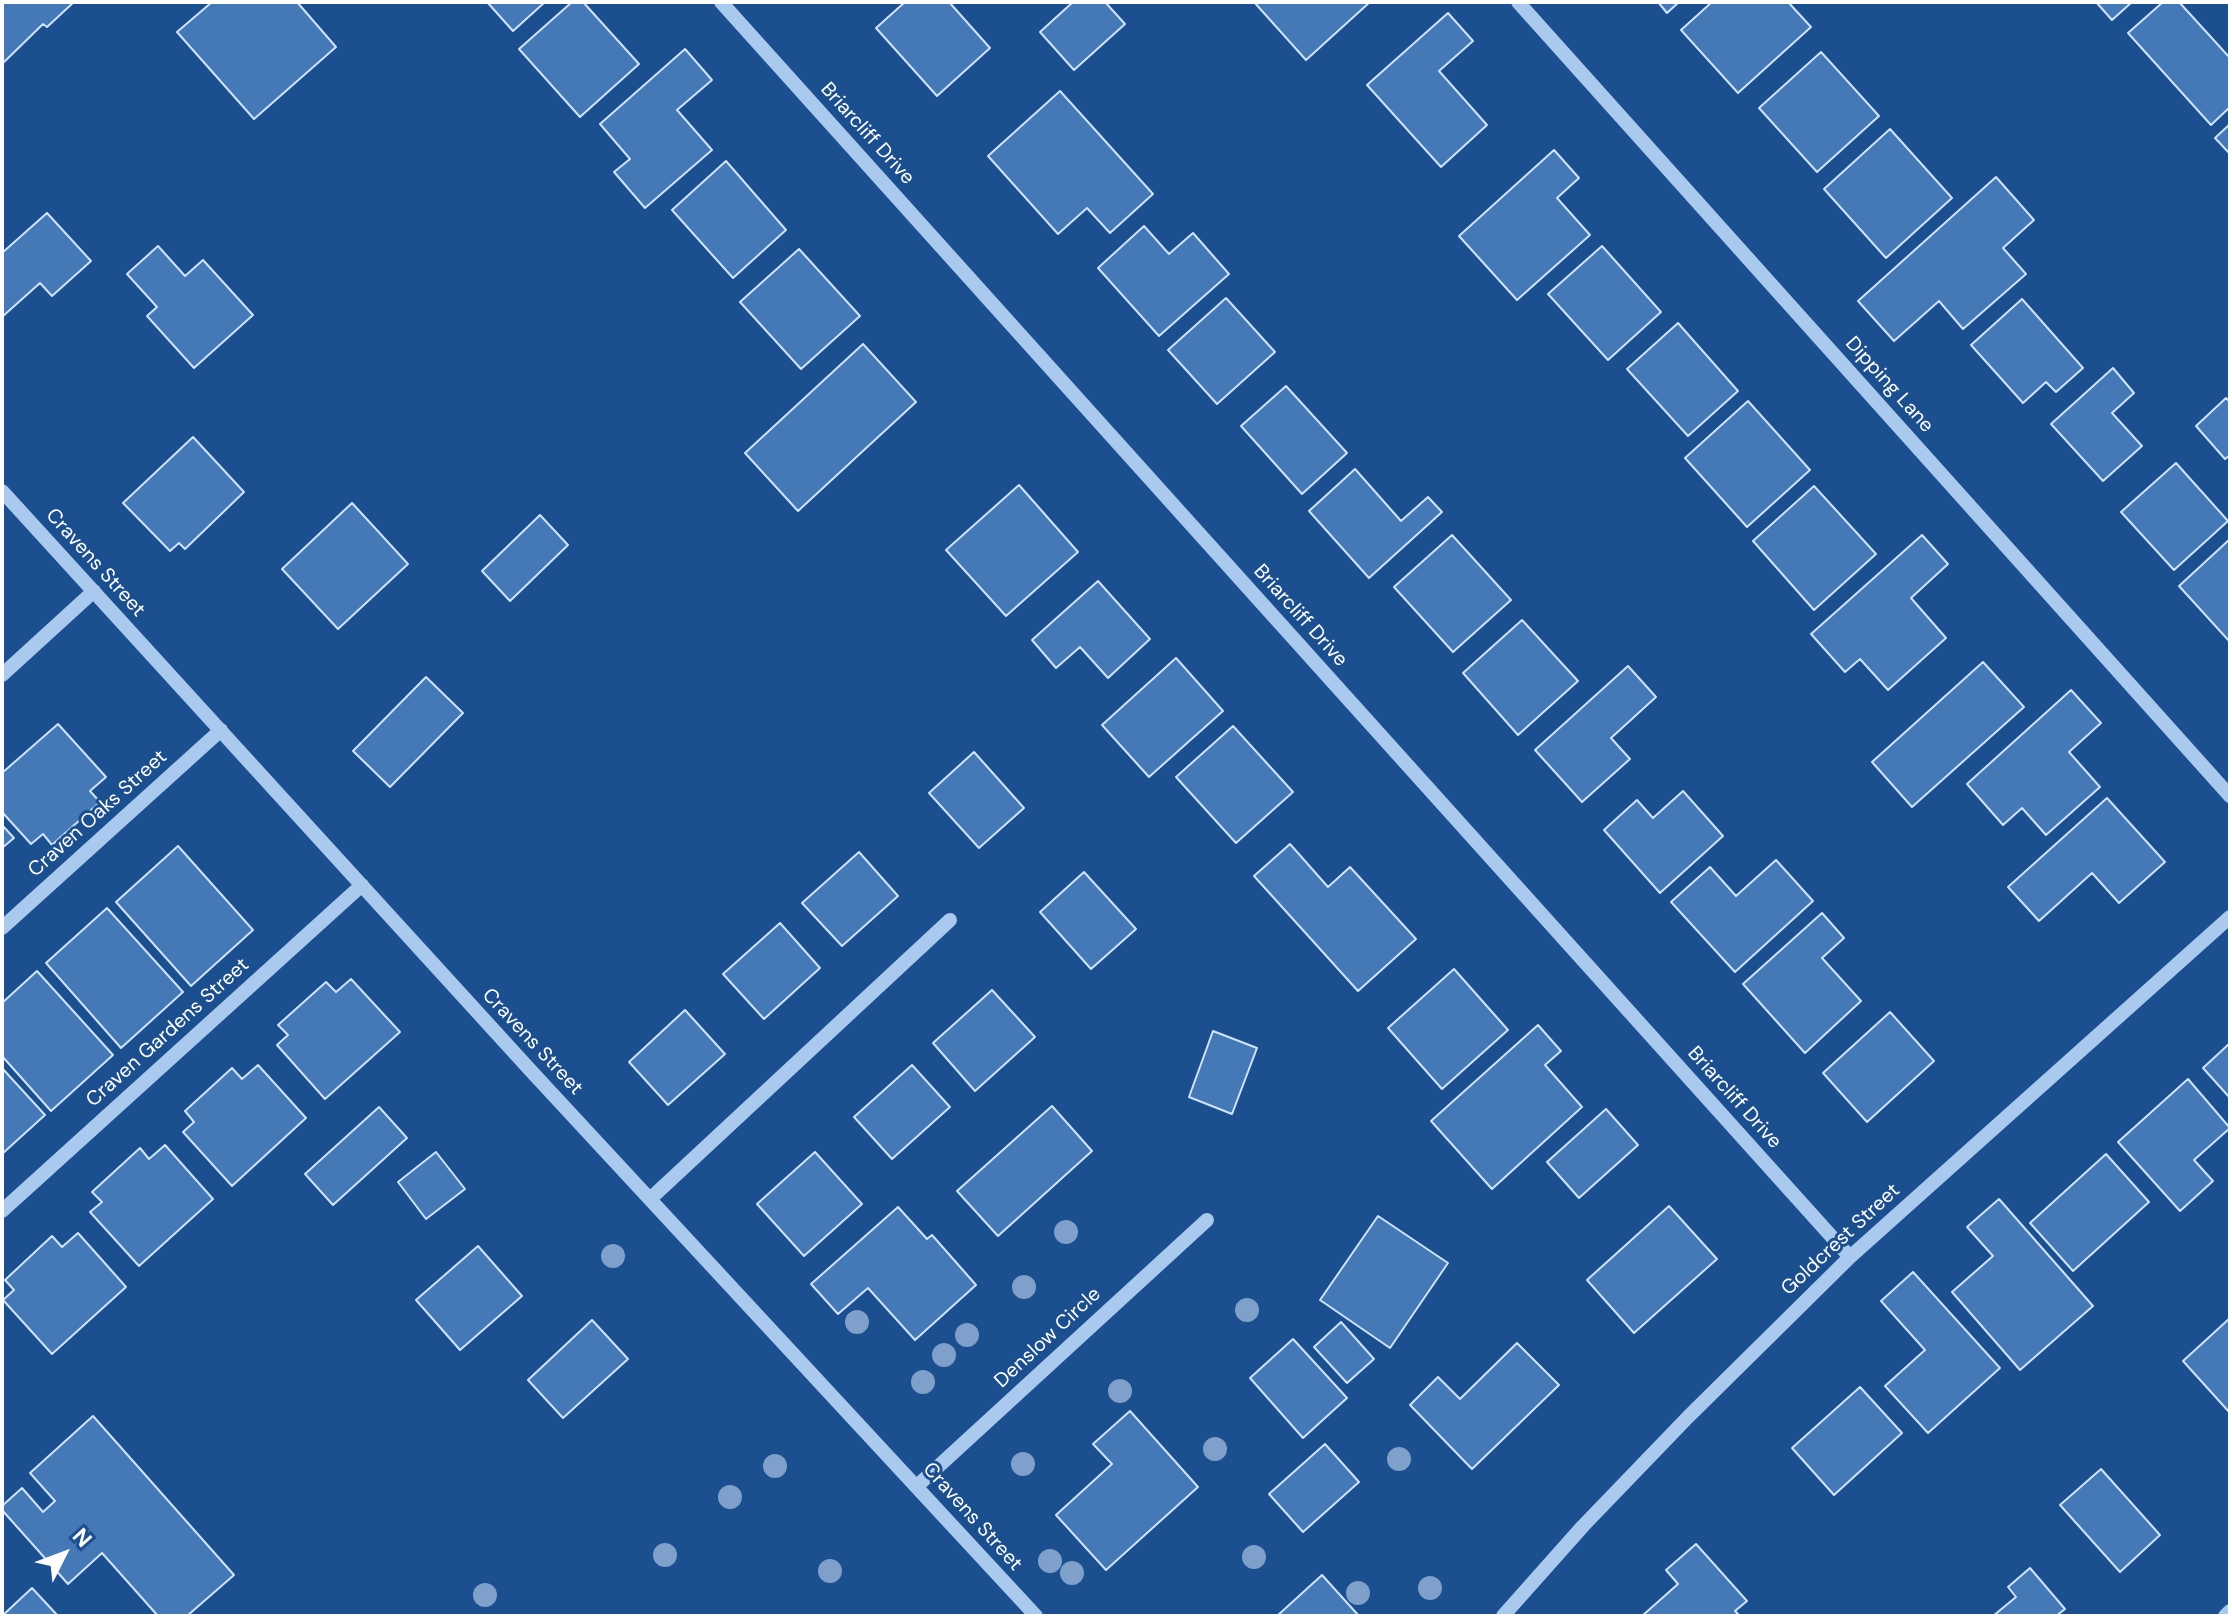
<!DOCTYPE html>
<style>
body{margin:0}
#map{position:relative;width:2232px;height:1618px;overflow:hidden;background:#1b4f8f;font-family:"DM Sans",sans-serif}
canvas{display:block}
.frame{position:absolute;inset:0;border:4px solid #fff;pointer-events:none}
.north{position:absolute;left:24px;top:1514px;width:80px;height:80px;-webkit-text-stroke:6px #1b4f8f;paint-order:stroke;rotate:48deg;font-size:22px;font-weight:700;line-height:32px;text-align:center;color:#fff}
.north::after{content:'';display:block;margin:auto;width:28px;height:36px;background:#fff;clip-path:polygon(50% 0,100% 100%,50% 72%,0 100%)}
</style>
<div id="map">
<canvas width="2232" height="1618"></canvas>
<div class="frame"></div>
<div class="north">N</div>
</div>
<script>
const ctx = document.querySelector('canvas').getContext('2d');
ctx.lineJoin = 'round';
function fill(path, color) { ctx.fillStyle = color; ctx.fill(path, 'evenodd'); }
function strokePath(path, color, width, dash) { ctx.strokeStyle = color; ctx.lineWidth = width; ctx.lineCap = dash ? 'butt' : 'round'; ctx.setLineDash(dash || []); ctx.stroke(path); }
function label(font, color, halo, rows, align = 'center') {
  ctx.font = font + ' "DM Sans",sans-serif'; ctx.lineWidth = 6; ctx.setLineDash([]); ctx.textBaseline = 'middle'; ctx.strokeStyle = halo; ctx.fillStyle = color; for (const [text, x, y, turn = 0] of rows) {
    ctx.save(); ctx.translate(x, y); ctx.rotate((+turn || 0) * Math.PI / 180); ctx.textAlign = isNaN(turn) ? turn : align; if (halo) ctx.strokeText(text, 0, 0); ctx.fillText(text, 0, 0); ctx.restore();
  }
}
const building = new Path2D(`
 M 2,2 L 74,2 L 47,27 L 43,24 L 2,64 Z
 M 212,2 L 297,2 L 336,47 L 254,119 L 177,32 Z
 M 487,2 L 545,2 L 513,31 Z
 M 572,2 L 583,2 L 639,64 L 580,117 L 519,49 Z
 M 905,2 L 949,2 L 990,48 L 937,96 L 876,28 Z
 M 1073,2 L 1105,2 L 1125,24 L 1074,70 L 1040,32 Z
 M 1254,2 L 1370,2 L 1306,60 Z
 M 1658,2 L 1679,2 L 1667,13 Z
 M 1712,2 L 1788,2 L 1811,27 L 1738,93 L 1681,30 Z
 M 2096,2 L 2132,2 L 2112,20 Z
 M 2163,2 L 2179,2 L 2230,58 L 2230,107 L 2211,125 L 2128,33 Z
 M 1448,13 L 1473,41 L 1439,71 L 1487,125 L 1441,167 L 1367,85 Z
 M 685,49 L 712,80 L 677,110 L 712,150 L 645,208 L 614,172 L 630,159 L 600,124 Z
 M 1821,52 L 1879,116 L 1817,172 L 1759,108 Z
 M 1060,91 L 1153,194 L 1110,233 L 1087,208 L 1058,234 L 988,156 Z
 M 2230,124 L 2230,154 L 2215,138 Z
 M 1890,129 L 1952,198 L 1886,258 L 1824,189 Z
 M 1554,150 L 1579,178 L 1557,198 L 1590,235 L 1517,300 L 1459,236 Z
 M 726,161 L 786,230 L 733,278 L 672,210 Z
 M 1996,177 L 2034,220 L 2003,248 L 2026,274 L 1963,329 L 1939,301 L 1894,341 L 1858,301 Z
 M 47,213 L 91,261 L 52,296 L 40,283 L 2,317 L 2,253 Z
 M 1144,226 L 1169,254 L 1193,233 L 1229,274 L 1159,336 L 1098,268 Z
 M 158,246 L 185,276 L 203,260 L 253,315 L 194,368 L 147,316 L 157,307 L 127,274 Z
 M 1602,246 L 1661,312 L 1608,360 L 1548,294 Z
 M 799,249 L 860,316 L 801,369 L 740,302 Z
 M 1226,298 L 1275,352 L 1217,404 L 1168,350 Z
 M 2022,299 L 2083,368 L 2056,392 L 2046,382 L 2023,403 L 1971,345 Z
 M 1678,323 L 1738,391 L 1688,436 L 1627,369 Z
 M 863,344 L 916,402 L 798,511 L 745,453 Z
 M 2113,368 L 2134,393 L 2112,413 L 2142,446 L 2103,481 L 2051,424 Z
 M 1286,386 L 1347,453 L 1302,494 L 1241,426 Z
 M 2226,398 L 2230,402 L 2230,455 L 2225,459 L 2196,426 Z
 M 1748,401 L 1810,470 L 1747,527 L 1685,458 Z
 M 193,437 L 244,492 L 185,549 L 179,543 L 170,551 L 123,503 Z
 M 2176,463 L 2228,521 L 2174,570 L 2121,512 Z
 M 1355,469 L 1401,521 L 1428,497 L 1442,512 L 1369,578 L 1309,511 Z
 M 1019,485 L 1078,552 L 1006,616 L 946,550 Z
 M 1814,486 L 1876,554 L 1814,610 L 1753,541 Z
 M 352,503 L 408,564 L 338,629 L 282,569 Z
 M 540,515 L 568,545 L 510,601 L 482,571 Z
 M 1452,535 L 1511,600 L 1453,652 L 1394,587 Z
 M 1922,535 L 1948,564 L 1911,598 L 1946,638 L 1888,690 L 1860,659 L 1845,672 L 1811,634 Z
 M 2230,539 L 2230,642 L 2179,586 Z
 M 1098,581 L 1150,639 L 1108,678 L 1080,647 L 1056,668 L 1032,640 Z
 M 1522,620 L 1578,681 L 1518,735 L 1463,673 Z
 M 1176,658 L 1223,711 L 1149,777 L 1102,725 Z
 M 1983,662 L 2024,707 L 1912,807 L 1872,762 Z
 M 1628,666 L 1656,697 L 1611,738 L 1630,759 L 1582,802 L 1535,750 Z
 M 426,677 L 463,713 L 390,787 L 353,751 Z
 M 2071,690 L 2101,723 L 2069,752 L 2100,787 L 2046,835 L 2022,808 L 2003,825 L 1967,784 Z
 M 58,724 L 106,777 L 90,791 L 100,802 L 52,845 L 43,834 L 31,844 L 2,812 L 2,773 Z
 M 1233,726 L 1293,792 L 1236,843 L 1176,777 Z
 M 974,752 L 1024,808 L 979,848 L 929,793 Z
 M 1683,791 L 1723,836 L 1660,893 L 1604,830 L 1637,800 L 1653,818 Z
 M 2107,798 L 2165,862 L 2119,903 L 2092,873 L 2039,921 L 2008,887 Z
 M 2,825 L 14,838 L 2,848 Z
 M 1290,844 L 1328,887 L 1350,867 L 1416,939 L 1358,991 L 1254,876 Z
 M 178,846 L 253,930 L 191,986 L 116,902 Z
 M 859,852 L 898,896 L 842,946 L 802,903 Z
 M 1776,860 L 1813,901 L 1735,972 L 1671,902 L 1710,867 L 1736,896 Z
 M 1084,872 L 1136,929 L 1091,969 L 1040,912 Z
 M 107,908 L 183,992 L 121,1048 L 46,963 Z
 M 1822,913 L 1844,938 L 1822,958 L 1861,1001 L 1805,1053 L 1743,984 Z
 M 780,923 L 820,968 L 764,1019 L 723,974 Z
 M 1454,969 L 1508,1030 L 1442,1089 L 1388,1028 Z
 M 37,971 L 113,1055 L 51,1111 L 2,1056 L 2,1003 Z
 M 351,979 L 400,1032 L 325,1099 L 277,1045 L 288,1035 L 278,1025 L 326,982 L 336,992 Z
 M 992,990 L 1035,1037 L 975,1091 L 933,1043 Z
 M 685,1010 L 725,1054 L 668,1105 L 629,1062 Z
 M 1890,1012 L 1934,1061 L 1867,1122 L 1823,1073 Z
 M 1538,1025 L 1561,1051 L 1545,1065 L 1582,1107 L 1492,1189 L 1431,1121 Z
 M 1213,1031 L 1257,1048 L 1232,1114 L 1189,1097 Z
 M 2230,1043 L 2230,1098 L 2203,1068 Z
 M 258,1065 L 306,1118 L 232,1186 L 183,1132 L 194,1122 L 185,1111 L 232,1068 L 242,1079 Z
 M 912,1065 L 950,1107 L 892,1159 L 854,1117 Z
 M 2,1068 L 45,1115 L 2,1154 Z
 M 2188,1079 L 2230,1128 L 2194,1160 L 2213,1181 L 2180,1211 L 2118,1142 Z
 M 1052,1106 L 1092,1151 L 998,1236 L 957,1191 Z
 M 379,1107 L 407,1138 L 333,1205 L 305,1174 Z
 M 1606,1109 L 1638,1145 L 1579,1198 L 1547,1162 Z
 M 165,1145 L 213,1199 L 139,1266 L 90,1212 L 102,1202 L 92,1192 L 140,1148 L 149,1159 Z
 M 436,1152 L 465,1189 L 426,1219 L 398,1182 Z
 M 815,1152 L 862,1204 L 804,1256 L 757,1204 Z
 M 2106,1154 L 2149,1202 L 2073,1271 L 2030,1223 Z
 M 1999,1199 L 2093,1306 L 2020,1370 L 1952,1292 L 1993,1256 L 1967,1227 Z
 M 1669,1206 L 1717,1259 L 1634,1333 L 1587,1280 Z
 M 898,1207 L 927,1239 L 932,1235 L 976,1285 L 915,1340 L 868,1288 L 838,1314 L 811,1284 Z
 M 1378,1216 L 1448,1263 L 1390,1348 L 1320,1300 Z
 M 78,1233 L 126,1287 L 52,1354 L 3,1300 L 14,1290 L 5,1280 L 52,1236 L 62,1247 Z
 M 478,1246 L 522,1296 L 460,1350 L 416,1300 Z
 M 1913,1272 L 2000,1368 L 1928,1433 L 1885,1386 L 1925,1350 L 1881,1301 Z
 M 2230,1318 L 2230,1413 L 2183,1361 Z
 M 592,1320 L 628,1359 L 563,1418 L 528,1380 Z
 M 1341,1322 L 1374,1359 L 1347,1383 L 1314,1347 Z
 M 1293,1339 L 1347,1398 L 1303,1438 L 1250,1378 Z
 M 1517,1343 L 1559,1385 L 1472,1469 L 1410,1405 L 1438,1377 L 1460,1399 Z
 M 1860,1387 L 1902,1433 L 1834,1495 L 1792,1448 Z
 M 1130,1411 L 1198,1487 L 1106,1570 L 1056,1515 L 1112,1464 L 1093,1444 Z
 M 93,1416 L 234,1575 L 187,1616 L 158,1616 L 102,1553 L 68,1584 L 2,1510 L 2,1506 L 22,1488 L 43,1512 L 55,1501 L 30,1473 Z
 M 1325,1444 L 1359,1482 L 1303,1532 L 1269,1494 Z
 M 2101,1469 L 2160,1535 L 2120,1572 L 2060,1505 Z
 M 1696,1544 L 1747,1601 L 1735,1611 L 1740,1616 L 1642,1616 L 1678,1584 L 1666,1570 Z
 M 2030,1568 L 2065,1609 L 2056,1616 L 1993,1616 L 2016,1597 L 2008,1587 Z
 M 1322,1575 L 1359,1616 L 1277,1616 Z
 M 32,1588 L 58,1616 L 2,1616 Z`);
fill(building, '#4478b7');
strokePath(building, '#cfe3fa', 2);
strokePath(new Path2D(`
 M 721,2 L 1850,1257
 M 1518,2 L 2230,796
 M 2,491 L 532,1072 L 1036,1616
 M 2,675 L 94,591
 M 2,928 L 221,730
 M 650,1199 L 950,920
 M 2,1211 L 362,885
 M 917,1486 L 1207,1220
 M 1503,1616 L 1583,1526 L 1688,1417 L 1850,1257 L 2230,917
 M 2225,1616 L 2230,1611`), '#a9c9ee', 14);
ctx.fillStyle = '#7ea0ca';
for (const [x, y] of [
 [1066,1232],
 [613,1256],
 [1024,1287],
 [1247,1310],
 [857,1322],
 [967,1335],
 [944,1355],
 [923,1382],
 [1120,1391],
 [1215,1449],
 [1399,1459],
 [1023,1464],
 [775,1466],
 [730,1497],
 [665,1555],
 [1254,1557],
 [1050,1561],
 [830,1571],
 [1072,1573],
 [1430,1588],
 [1358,1593],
 [485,1595]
]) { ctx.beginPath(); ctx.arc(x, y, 12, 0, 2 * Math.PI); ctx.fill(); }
label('20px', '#fff', '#1b4f8f', [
 ["Briarcliff Drive",867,134,48],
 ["Dipping Lane",1889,385,48],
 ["Cravens Street",95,563,48],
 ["Briarcliff Drive",1300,616,48],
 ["Craven Oaks Street",98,814,-42],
 ["Craven Gardens Street",168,1033,-42],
 ["Cravens Street",532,1042,47],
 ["Briarcliff Drive",1734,1098,48],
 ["Goldcrest Street",1841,1240,-43],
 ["Denslow Circle",1048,1338,-43],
 ["Cravens Street",972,1517,48]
]);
</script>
